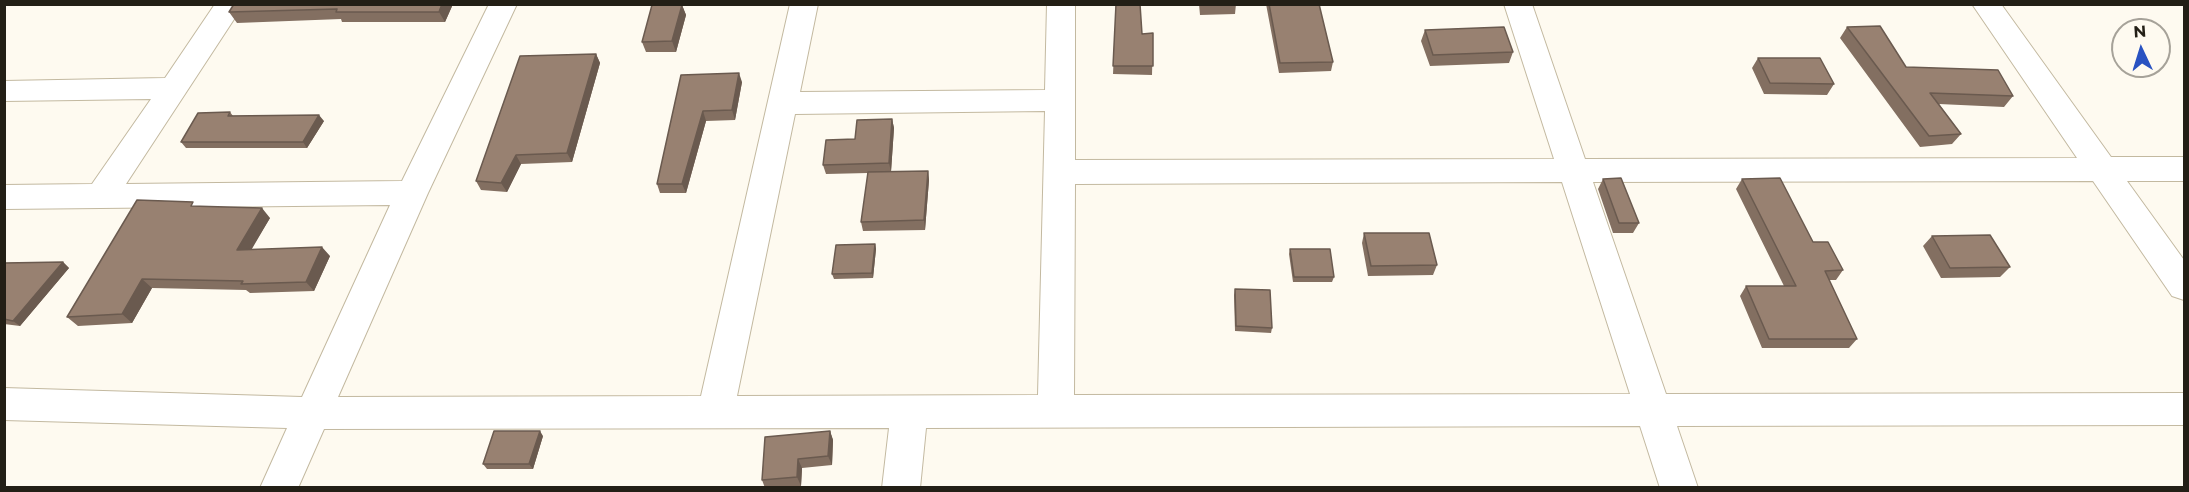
<!DOCTYPE html>
<style>
body{margin:0}
#map{position:relative;width:2189px;height:492px;overflow:hidden;background:#fefaf0;font-family:Montserrat,sans-serif}
canvas{display:block}
.frame{position:absolute;inset:0;border:6px solid #231f16;pointer-events:none}
.north{position:absolute;left:2111px;top:18px;width:60px;height:60px;box-sizing:border-box;background:#fefaf0;border:2px solid #a6a299;border-radius:50%;rotate:356deg;font-size:16px;font-weight:700;line-height:24px;text-align:center;color:#231f16}
.north::after{content:'';display:block;margin:auto;width:21px;height:27px;background:#2952c1;clip-path:polygon(50% 0,100% 100%,50% 72%,0 100%)}
</style>
<div id="map">
<canvas width="2189" height="492"></canvas>
<div class="frame"></div>
<div class="north">N</div>
</div>
<script>
const ctx = document.querySelector('canvas').getContext('2d');
ctx.lineJoin = 'round';
function strokePath(path, color, width, dash) { ctx.strokeStyle = color; ctx.lineWidth = width; ctx.lineCap = dash ? 'butt' : 'round'; ctx.setLineDash(dash || []); ctx.stroke(path); }
function fill(path, color) { ctx.fillStyle = color; ctx.fill(path, 'evenodd'); }
const street = new Path2D(`
 M 215,4 L 244,4 L 126,184 L 402,181 L 489,4 L 517,4 L 428,193 L 338,397 L 701,396 L 790,4 L 818,4 L 800,92 L 1045,90 L 1047,4 L 1075,4 L 1075,160 L 1554,159 L 1504,4 L 1532,4 L 1585,159 L 2077,158 L 1972,4 L 2001,4 L 2111,157 L 2184,157 L 2184,181 L 2127,181 L 2184,260 L 2184,300 L 2172,296 L 2093,181 L 1593,182 L 1666,394 L 2184,393 L 2184,425 L 1677,426 L 1698,488 L 1660,488 L 1640,426 L 926,428 L 920,488 L 882,488 L 889,428 L 324,429 L 298,488 L 260,488 L 287,428 L 4,420 L 4,388 L 302,397 L 390,205 L 4,209 L 4,185 L 92,184 L 151,99 L 4,101 L 4,81 L 165,78 ZM 1045,111 L 1038,395 L 737,396 L 795,114 ZM 1562,182 L 1630,394 L 1074,395 L 1075,184 Z`);
strokePath(street, '#c3b9a0', 2);
fill(street, '#fff');
fill(new Path2D(`
 M 453,4 L 445,22 L 342,22 L 341,19 L 237,23 L 229,12 Z
 M 1116,4 L 1142,34 L 1153,33 L 1152,75 L 1113,74 Z
 M 1199,4 L 1236,4 L 1235,14 L 1200,15 Z
 M 1266,4 L 1319,4 L 1333,62 L 1331,71 L 1279,73 Z
 M 682,5 L 686,15 L 676,52 L 646,52 L 642,42 Z
 M 1847,27 L 1906,67 L 2013,96 L 2004,107 L 1939,104 L 1961,134 L 1952,144 L 1920,147 L 1840,38 Z
 M 1425,30 L 1513,52 L 1509,63 L 1430,66 L 1421,41 Z
 M 596,54 L 600,63 L 572,162 L 521,164 L 507,192 L 481,190 L 476,181 Z
 M 1758,58 L 1834,84 L 1827,95 L 1764,94 L 1752,68 Z
 M 681,75 L 742,82 L 735,120 L 706,121 L 686,193 L 660,193 L 657,184 Z
 M 230,112 L 233,116 L 324,121 L 307,148 L 186,148 L 181,142 Z
 M 892,119 L 894,128 L 891,171 L 928,171 L 929,180 L 925,230 L 863,231 L 861,222 L 868,173 L 826,174 L 823,165 L 855,139 Z
 M 1603,179 L 1639,223 L 1633,233 L 1613,233 L 1598,189 Z
 M 1742,179 L 1843,270 L 1836,280 L 1829,280 L 1857,339 L 1849,348 L 1762,348 L 1740,296 L 1746,286 L 1784,286 L 1736,189 Z
 M 197,206 L 270,218 L 251,249 L 330,256 L 314,291 L 250,293 L 246,290 L 152,288 L 132,323 L 78,326 L 67,317 Z
 M 1364,233 L 1437,265 L 1433,275 L 1368,276 L 1362,243 Z
 M 1932,236 L 2010,267 L 2000,277 L 1941,278 L 1923,246 Z
 M 875,244 L 876,249 L 873,278 L 834,279 L 832,274 Z
 M 1290,249 L 1334,277 L 1332,282 L 1293,282 L 1289,254 Z
 M 63,262 L 69,268 L 20,326 L 4,324 L 4,263 Z
 M 1235,289 L 1272,328 L 1271,333 L 1235,331 L 1234,295 Z
 M 830,431 L 833,440 L 832,465 L 802,468 L 801,486 L 765,488 L 762,480 Z
 M 543,436 L 533,469 L 487,469 L 483,464 Z`), '#836f61');
fill(new Path2D(`
 M 442,4 L 453,4 L 445,22 L 439,12 Z
 M 682,5 L 686,15 L 676,52 L 672,41 Z
 M 596,54 L 600,63 L 572,162 L 567,153 Z
 M 739,73 L 742,82 L 735,120 L 732,110 Z
 M 703,111 L 706,121 L 686,193 L 682,184 Z
 M 319,115 L 324,121 L 307,148 L 303,142 Z
 M 892,119 L 894,128 L 891,172 L 889,163 Z
 M 516,155 L 521,164 L 507,192 L 501,183 Z
 M 928,171 L 929,180 L 925,230 L 924,220 Z
 M 262,208 L 270,218 L 246,259 L 237,250 Z
 M 875,244 L 876,249 L 873,278 L 872,273 Z
 M 322,247 L 330,256 L 314,291 L 306,282 Z
 M 63,262 L 69,268 L 20,326 L 13,321 Z
 M 142,279 L 152,288 L 132,323 L 122,314 Z
 M 540,431 L 543,436 L 533,469 L 529,464 Z
 M 830,431 L 833,440 L 832,465 L 828,456 Z
 M 798,459 L 802,468 L 801,486 L 797,477 Z`), '#6a5a4f');
const building = new Path2D(`
 M 234,4 L 442,4 L 439,12 L 336,12 L 337,9 L 229,12 Z
 M 1116,4 L 1140,4 L 1142,34 L 1153,33 L 1153,66 L 1113,66 Z
 M 1269,4 L 1319,4 L 1333,62 L 1280,63 Z
 M 652,5 L 682,5 L 672,41 L 642,42 Z
 M 1880,26 L 1906,67 L 1998,70 L 2013,96 L 1930,93 L 1961,134 L 1929,136 L 1847,27 Z
 M 1504,27 L 1513,52 L 1433,55 L 1425,30 Z
 M 596,54 L 567,153 L 516,155 L 501,183 L 476,181 L 520,56 Z
 M 1758,58 L 1820,58 L 1834,84 L 1770,83 Z
 M 739,73 L 732,110 L 703,111 L 682,184 L 657,184 L 681,75 Z
 M 230,112 L 228,116 L 319,115 L 303,142 L 181,142 L 198,113 Z
 M 892,119 L 889,163 L 823,165 L 826,140 L 855,139 L 857,120 Z
 M 928,171 L 924,220 L 861,222 L 868,172 Z
 M 1621,178 L 1639,223 L 1619,223 L 1603,179 Z
 M 1780,178 L 1813,242 L 1828,242 L 1843,270 L 1825,271 L 1857,339 L 1769,339 L 1746,286 L 1796,286 L 1742,179 Z
 M 137,200 L 193,202 L 191,206 L 262,208 L 237,250 L 322,247 L 306,282 L 241,284 L 243,281 L 142,279 L 122,314 L 67,317 Z
 M 1364,233 L 1429,233 L 1437,265 L 1371,266 Z
 M 1990,235 L 2010,267 L 1950,268 L 1932,236 Z
 M 875,244 L 872,273 L 832,274 L 836,245 Z
 M 1290,249 L 1330,249 L 1334,277 L 1294,277 Z
 M 63,262 L 13,321 L 4,319 L 4,263 Z
 M 1235,289 L 1270,290 L 1272,328 L 1236,326 Z
 M 494,431 L 540,431 L 529,464 L 483,464 Z
 M 830,431 L 828,456 L 798,459 L 797,477 L 762,480 L 765,437 Z`);
fill(building, '#988171');
strokePath(building, '#6a5a4f', 1.5);
</script>
